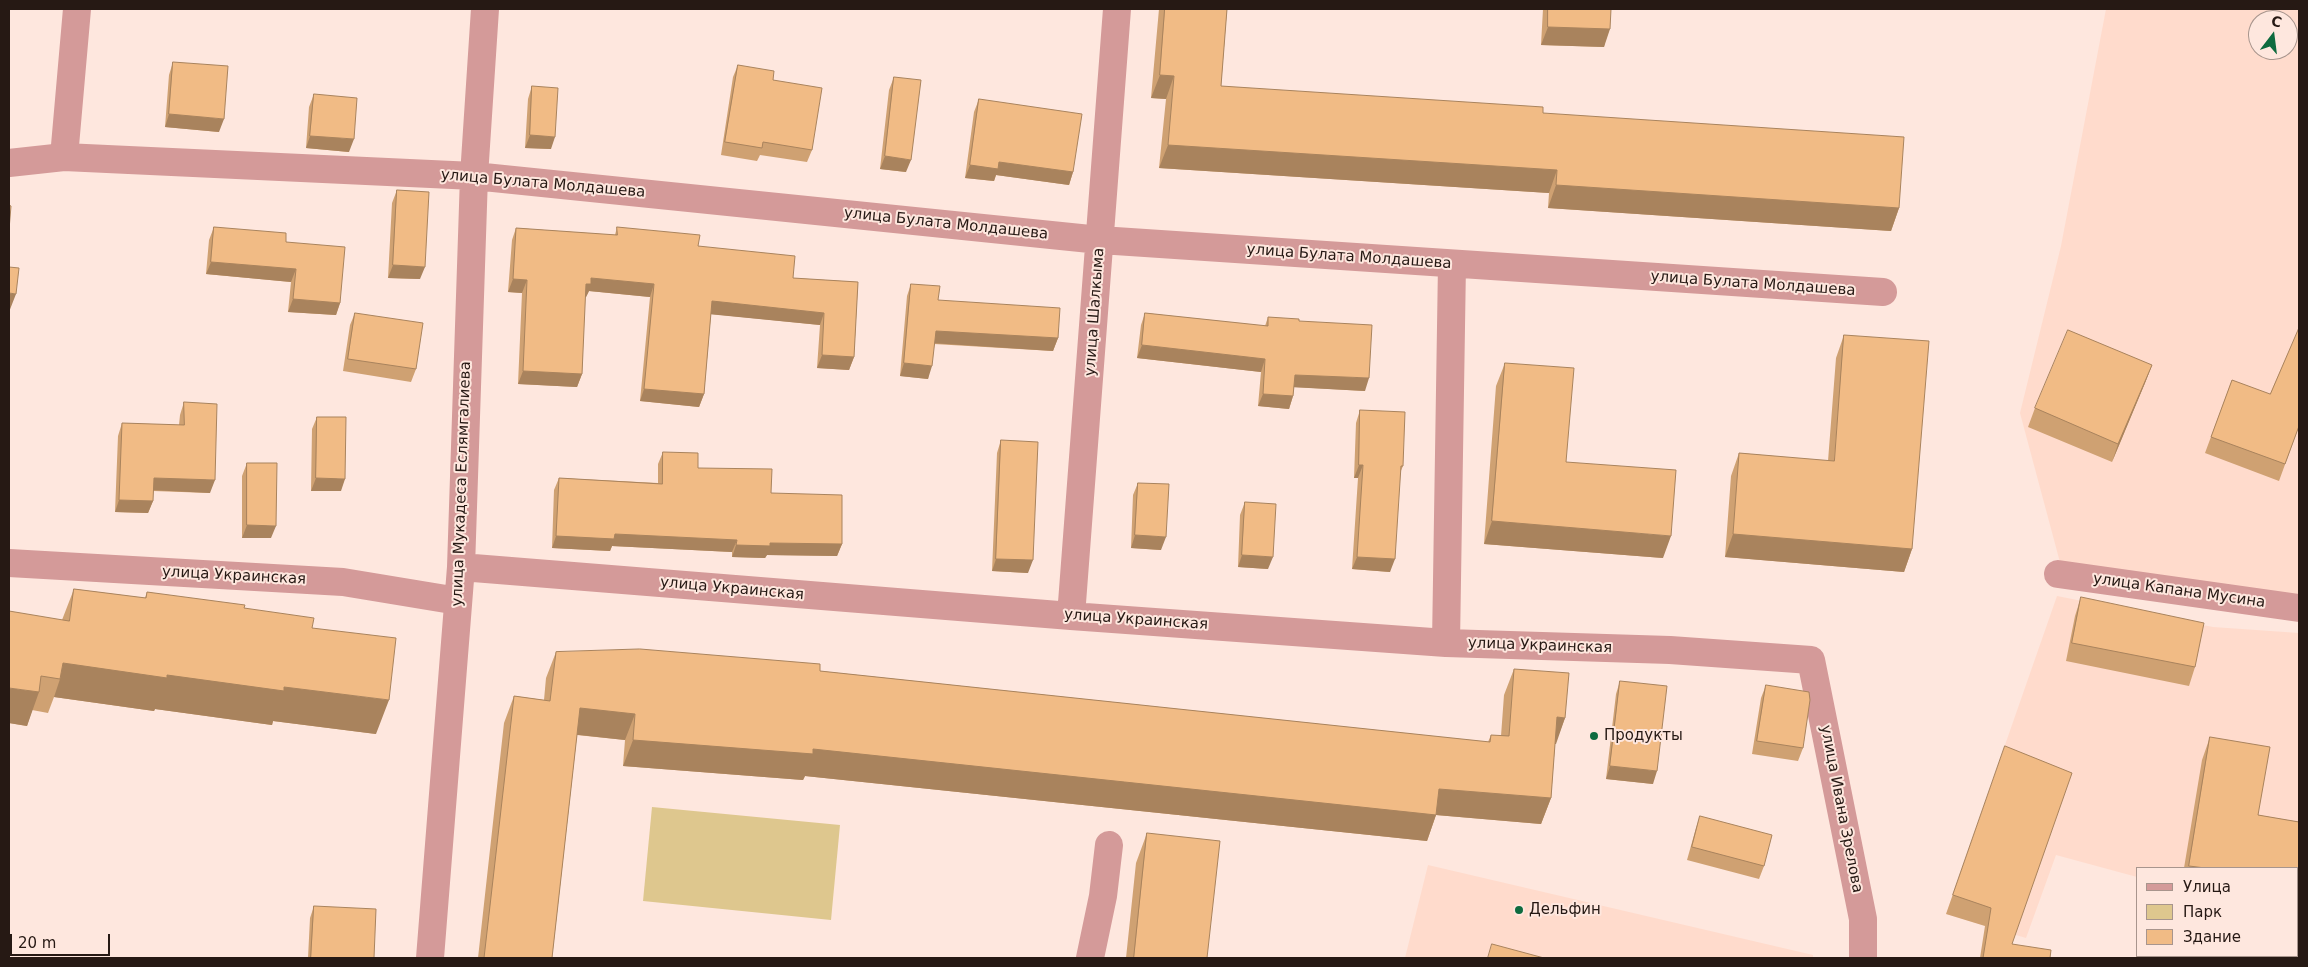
<!DOCTYPE html>
<meta charset="utf-8">
<style>
body{margin:0}
#map{position:relative;width:2308px;height:967px;overflow:hidden;background:#fee7de;font-family:"DejaVu Sans",sans-serif}
canvas{display:block}
.frame{position:absolute;inset:0;border:10px solid #261914;pointer-events:none}
.legend{position:absolute;left:2136px;top:867px;width:162px;height:90px;box-sizing:border-box;background:#fee7de;border:1px solid #a8958d;margin:0;padding:6px 9px;list-style:none;font-size:15px;color:#261914}
.legend li{display:flex;align-items:center;gap:10px;height:25px}
.legend b{width:25px;border:1px solid #a8958d}
.north{position:absolute;left:2248px;top:10px;width:50px;height:50px;box-sizing:border-box;background:#fee7de;border:1px solid #a8958d;border-radius:50%;rotate:15deg;font-size:14px;font-weight:700;line-height:20px;text-align:center;color:#261914}
.north::after{content:'';display:block;margin:auto;width:18px;height:22px;background:#0e6b3f;clip-path:polygon(50% 0,100% 100%,50% 72%,0 100%)}
.scale{position:absolute;left:10px;top:934px;width:100px;height:22px;box-sizing:border-box;border:2px solid #261914;border-top:0;padding-left:6px;font-size:15px;line-height:18px;white-space:nowrap;color:#261914;-webkit-text-stroke:4px #fee7de;paint-order:stroke}
</style>
<div id="map">
<canvas width="2308" height="967"></canvas>
<div class="frame"></div>
<ul class="legend">
<li><b style="height:6px;background:#d49a99"></b>Улица</li>
<li><b style="height:14px;background:#dec78e"></b>Парк</li>
<li><b style="height:14px;background:#f1bb85"></b>Здание</li>
</ul>
<div class="north">С</div>
<div class="scale">20 m</div>
</div>
<script>
const ctx = document.querySelector('canvas').getContext('2d');
ctx.lineJoin = 'round';
function fill(path, color) { ctx.fillStyle = color; ctx.fill(path, 'evenodd'); }
function strokePath(path, color, width, dash) { ctx.strokeStyle = color; ctx.lineWidth = width; ctx.lineCap = dash ? 'butt' : 'round'; ctx.setLineDash(dash || []); ctx.stroke(path); }
function label(font, color, halo, rows, align = 'center') {
  ctx.font = font + ' "DejaVu Sans",sans-serif'; ctx.lineWidth = 4; ctx.setLineDash([]); ctx.textBaseline = 'middle'; ctx.strokeStyle = halo; ctx.fillStyle = color; for (const [text, x, y, turn = 0] of rows) {
    ctx.save(); ctx.translate(x, y); ctx.rotate((+turn || 0) * Math.PI / 180); ctx.textAlign = isNaN(turn) ? turn : align; if (halo) ctx.strokeText(text, 0, 0); ctx.fillText(text, 0, 0); ctx.restore();
  }
}
fill(new Path2D(`
 M 2106,9 L 2299,9 L 2299,597 L 2061,566 L 2020,413 L 2061,246 ZM 2258,20 L 2288,20 L 2288,50 L 2258,50 Z
 M 2057,596 L 2213,627 L 2299,633 L 2299,908 L 2297,908 L 2297,868 L 2137,868 L 2137,877 L 2056,855 L 2026,938 L 1946,914 Z
 M 1428,865 L 1813,955 L 1813,958 L 1405,958 Z`), '#ffdbcc');
fill(new Path2D(`
 M 652,807 L 840,825 L 831,920 L 643,901 Z`), '#dec78e');
strokePath(new Path2D(`
 M 64,157 L 77,9
 M 9,163 L 64,157 L 474,176 L 1100,240 L 1883,292
 M 9,563 L 343,582 L 458,601
 M 461,567 L 1071,616 L 1446,643 L 1670,650 L 1811,660 L 1863,919 L 1863,958
 M 2058,574 L 2299,608
 M 1071,616 L 1117,9
 M 1446,643 L 1452,264
 M 430,958 L 461,567 L 474,176 L 485,9
 M 1090,958 L 1103,896 L 1109,845`), '#d49a99', 28);
fill(new Path2D(`
 M 1159,9 L 1227,9 L 1221,86 L 1543,113 L 1899,208 L 1891,231 L 1548,208 L 1549,193 L 1159,168 L 1166,99 L 1151,98 Z
 M 1543,9 L 1611,9 L 1604,47 L 1541,45 Z
 M 173,62 L 219,132 L 165,127 L 169,75 Z
 M 738,65 L 773,80 L 812,150 L 807,162 L 760,155 L 757,161 L 721,155 L 733,77 Z
 M 894,77 L 906,172 L 880,169 L 889,90 Z
 M 532,86 L 551,149 L 525,148 L 528,99 Z
 M 314,94 L 349,152 L 306,148 L 309,107 Z
 M 979,99 L 1073,172 L 1069,185 L 996,175 L 994,181 L 965,178 L 974,112 Z
 M 397,190 L 420,279 L 388,278 L 392,203 Z
 M 214,227 L 286,242 L 340,303 L 336,315 L 288,312 L 291,282 L 206,274 L 209,240 Z
 M 617,227 L 698,246 L 793,278 L 858,282 L 854,357 L 849,370 L 817,368 L 820,325 L 711,314 L 704,394 L 699,407 L 640,401 L 650,297 L 589,291 L 586,297 L 585,297 L 582,374 L 577,387 L 518,384 L 522,293 L 508,292 L 512,240 L 516,228 L 615,235 Z
 M 911,284 L 938,300 L 1058,338 L 1053,351 L 934,344 L 928,379 L 900,376 L 907,296 Z
 M 355,313 L 416,369 L 411,382 L 343,371 L 350,325 Z
 M 1145,313 L 1265,326 L 1268,317 L 1299,321 L 1365,391 L 1294,387 L 1293,396 L 1289,409 L 1258,406 L 1261,372 L 1137,358 L 1141,325 Z
 M 1844,335 L 1912,549 L 1904,572 L 1725,557 L 1731,476 L 1739,453 L 1828,461 L 1836,358 Z
 M 1505,363 L 1566,462 L 1663,558 L 1484,544 L 1496,386 Z
 M 2152,365 L 2145,383 L 2112,462 L 2028,427 L 2035,408 Z
 M 2232,380 L 2299,426 L 2279,481 L 2205,453 Z
 M 184,402 L 210,493 L 153,491 L 153,501 L 148,513 L 115,512 L 118,436 L 122,423 L 179,425 L 180,415 Z
 M 1360,410 L 1403,466 L 1400,473 L 1390,572 L 1352,569 L 1358,478 L 1354,478 L 1356,423 Z
 M 317,417 L 341,491 L 311,491 L 312,429 Z
 M 1001,440 L 1028,573 L 992,571 L 997,453 Z
 M 663,452 L 698,468 L 771,493 L 842,544 L 837,556 L 767,555 L 765,558 L 732,557 L 732,552 L 612,546 L 610,551 L 552,548 L 554,490 L 559,478 L 658,483 L 658,464 Z
 M 247,463 L 271,538 L 242,538 L 242,476 Z
 M 1138,483 L 1161,550 L 1131,548 L 1133,495 Z
 M 1245,502 L 1268,569 L 1238,567 L 1240,515 Z
 M 74,589 L 145,598 L 147,592 L 244,608 L 312,628 L 376,734 L 273,721 L 272,725 L 155,709 L 154,711 L 54,697 L 48,713 L 32,710 L 27,726 L 9,723 L 62,620 Z
 M 2081,597 L 2195,667 L 2189,686 L 2066,661 L 2075,616 Z
 M 556,652 L 820,671 L 1488,742 L 1491,735 L 1501,736 L 1504,695 L 1514,669 L 1565,718 L 1555,744 L 1551,798 L 1541,824 L 1436,815 L 1427,841 L 805,776 L 803,780 L 623,766 L 625,740 L 577,735 L 552,958 L 478,958 L 504,723 L 514,696 L 544,700 L 546,678 Z
 M 1620,681 L 1653,784 L 1606,779 L 1616,694 Z
 M 1766,685 L 1803,748 L 1798,761 L 1752,754 L 1761,698 Z
 M 2210,737 L 2258,815 L 2299,822 L 2299,908 L 2297,908 L 2297,868 L 2184,868 L 2202,760 Z
 M 2005,746 L 2012,944 L 2050,958 L 1980,958 L 1985,926 L 1946,914 Z
 M 1700,816 L 1764,866 L 1759,879 L 1687,860 L 1696,828 Z
 M 1147,833 L 1207,958 L 1126,958 L 1136,863 Z
 M 314,906 L 374,958 L 308,958 L 310,918 Z`), '#cfa172');
fill(new Path2D(`
 M 1548,27 L 1610,29 L 1604,47 L 1541,45 Z
 M 1160,75 L 1174,76 L 1166,99 L 1151,98 Z
 M 169,114 L 224,119 L 219,132 L 165,127 Z
 M 530,135 L 555,137 L 551,149 L 525,148 Z
 M 310,136 L 354,139 L 349,152 L 306,148 Z
 M 1168,145 L 1557,170 L 1549,193 L 1159,168 Z
 M 885,156 L 911,160 L 906,172 L 880,169 Z
 M 999,162 L 1073,172 L 1069,185 L 996,175 L 994,181 L 965,178 L 970,165 Z
 M 1556,185 L 1899,208 L 1891,231 L 1548,208 Z
 M 211,262 L 296,269 L 291,282 L 206,274 Z
 M 393,265 L 425,267 L 420,279 L 388,278 Z
 M 591,278 L 654,284 L 650,297 L 589,291 L 586,297 L 581,297 L 586,284 Z
 M 513,279 L 527,280 L 522,293 L 508,292 Z
 M 9,293 L 16,294 L 9,312 Z
 M 293,299 L 340,303 L 336,315 L 288,312 Z
 M 712,301 L 824,313 L 820,325 L 708,314 Z
 M 936,331 L 1058,338 L 1053,351 L 931,343 Z
 M 1142,345 L 1265,359 L 1261,372 L 1137,358 Z
 M 822,355 L 854,357 L 849,370 L 817,368 Z
 M 904,363 L 932,366 L 928,379 L 900,376 Z
 M 2152,365 L 2145,383 L 2112,462 L 2118,444 Z
 M 523,371 L 582,374 L 577,387 L 518,384 Z
 M 1295,375 L 1369,378 L 1365,391 L 1290,387 Z
 M 644,389 L 704,394 L 699,407 L 640,401 Z
 M 1263,394 L 1293,396 L 1289,409 L 1258,406 Z
 M 1359,465 L 1363,465 L 1358,478 L 1354,478 Z
 M 154,478 L 215,480 L 210,493 L 149,490 Z
 M 316,478 L 345,479 L 341,491 L 311,491 Z
 M 119,500 L 153,501 L 148,513 L 115,512 Z
 M 1492,521 L 1671,536 L 1663,558 L 1484,544 Z
 M 247,525 L 276,526 L 271,538 L 242,538 Z
 M 615,534 L 737,540 L 732,552 L 612,546 L 610,551 L 552,548 L 556,536 Z
 M 1733,534 L 1912,549 L 1904,572 L 1725,557 Z
 M 1135,535 L 1166,537 L 1161,550 L 1131,548 Z
 M 770,543 L 842,544 L 837,556 L 767,555 L 765,558 L 732,557 L 736,545 Z
 M 1242,555 L 1273,557 L 1268,569 L 1238,567 Z
 M 1357,557 L 1395,559 L 1390,572 L 1352,569 Z
 M 996,559 L 1033,560 L 1028,573 L 992,571 Z
 M 63,663 L 284,687 L 389,700 L 376,734 L 273,721 L 272,725 L 155,709 L 154,711 L 54,697 L 60,679 Z
 M 9,688 L 39,692 L 27,726 L 9,723 Z
 M 580,708 L 635,714 L 625,740 L 570,734 Z
 M 1557,717 L 1565,718 L 1556,744 L 1548,744 Z
 M 633,740 L 813,749 L 1439,789 L 1551,798 L 1541,824 L 1436,815 L 1427,841 L 805,776 L 803,780 L 623,766 Z
 M 1610,766 L 1657,771 L 1653,784 L 1606,779 Z`), '#a9835d');
const building = new Path2D(`
 M 1165,9 L 1227,9 L 1221,86 L 1543,107 L 1543,113 L 1904,137 L 1899,208 L 1556,185 L 1557,170 L 1168,145 L 1174,76 L 1160,75 Z
 M 1548,9 L 1611,9 L 1610,29 L 1548,27 Z
 M 173,62 L 228,66 L 224,119 L 169,114 Z
 M 738,65 L 774,71 L 773,80 L 822,88 L 812,150 L 763,142 L 762,148 L 725,142 Z
 M 894,77 L 921,80 L 911,160 L 885,156 Z
 M 532,86 L 558,88 L 555,137 L 530,135 Z
 M 314,94 L 357,98 L 354,139 L 310,136 Z
 M 979,99 L 1082,114 L 1073,172 L 999,162 L 998,169 L 970,165 Z
 M 397,190 L 429,192 L 425,267 L 393,265 Z
 M 9,205 L 11,206 L 9,230 Z
 M 214,227 L 286,233 L 286,242 L 345,247 L 340,303 L 293,299 L 296,269 L 211,262 Z
 M 617,227 L 700,235 L 698,246 L 795,256 L 793,278 L 858,282 L 854,357 L 822,355 L 824,313 L 712,301 L 704,394 L 644,389 L 654,284 L 591,278 L 591,284 L 586,284 L 582,374 L 523,371 L 527,280 L 513,279 L 516,228 L 617,235 Z
 M 9,267 L 19,268 L 16,294 L 9,293 Z
 M 911,284 L 940,286 L 938,300 L 1060,308 L 1058,338 L 936,331 L 932,366 L 904,363 Z
 M 355,313 L 423,323 L 416,369 L 348,359 Z
 M 1145,313 L 1268,326 L 1268,317 L 1299,319 L 1299,321 L 1372,325 L 1369,378 L 1295,375 L 1293,396 L 1263,394 L 1265,359 L 1142,345 Z
 M 2299,328 L 2299,426 L 2285,464 L 2211,437 L 2232,380 L 2270,394 Z
 M 2068,330 L 2152,365 L 2118,444 L 2035,408 Z
 M 1844,335 L 1929,341 L 1912,549 L 1733,534 L 1739,453 L 1834,461 Z
 M 1505,363 L 1574,368 L 1566,462 L 1676,470 L 1671,536 L 1492,521 Z
 M 184,402 L 217,404 L 215,480 L 154,478 L 153,501 L 119,500 L 122,423 L 184,425 Z
 M 1360,410 L 1405,412 L 1403,466 L 1401,466 L 1395,559 L 1357,557 L 1363,465 L 1359,465 Z
 M 317,417 L 346,417 L 345,479 L 316,478 Z
 M 1001,440 L 1038,442 L 1033,560 L 996,559 Z
 M 663,452 L 698,453 L 698,468 L 772,469 L 771,493 L 842,495 L 842,544 L 770,543 L 770,546 L 736,545 L 737,540 L 615,534 L 614,539 L 556,536 L 559,478 L 662,484 Z
 M 247,463 L 277,463 L 276,526 L 247,525 Z
 M 1138,483 L 1169,484 L 1166,537 L 1135,535 Z
 M 1245,502 L 1276,504 L 1273,557 L 1242,555 Z
 M 74,589 L 146,598 L 147,592 L 245,605 L 244,608 L 314,618 L 312,628 L 396,638 L 389,700 L 284,687 L 284,691 L 167,675 L 167,678 L 63,663 L 60,679 L 41,676 L 39,692 L 9,688 L 9,611 L 69,621 Z
 M 2081,597 L 2204,623 L 2195,667 L 2072,643 Z
 M 640,649 L 820,664 L 820,671 L 1490,742 L 1491,735 L 1509,736 L 1514,669 L 1569,673 L 1565,718 L 1557,717 L 1551,798 L 1439,789 L 1436,815 L 813,749 L 813,754 L 633,740 L 635,714 L 580,708 L 552,958 L 484,958 L 514,696 L 550,701 L 556,652 Z
 M 1620,681 L 1667,686 L 1657,771 L 1610,766 Z
 M 1766,685 L 1809,692 L 1810,700 L 1803,748 L 1757,741 Z
 M 2210,737 L 2270,747 L 2258,815 L 2299,822 L 2299,884 L 2297,884 L 2297,868 L 2205,868 L 2189,866 Z
 M 2005,746 L 2072,773 L 2012,944 L 2051,950 L 2050,958 L 1983,958 L 1991,908 L 1953,895 Z
 M 1700,816 L 1772,835 L 1764,866 L 1692,847 Z
 M 1147,833 L 1220,841 L 1207,958 L 1134,958 Z
 M 314,906 L 376,909 L 374,958 L 311,958 Z
 M 1492,944 L 1544,958 L 1488,958 Z`);
fill(building, '#f1bb85');
strokePath(building, '#a9835d', 1);
for (const [x, y, r, color] of [
 [1594,736,5,"#0e6b3f"],
 [1519,910,5,"#0e6b3f"]
]) { const dot = new Path2D(); dot.arc(x, y, r, 0, 2 * Math.PI); ctx.fillStyle = color; ctx.fill(dot); strokePath(dot, '#fee7de', 2); }
label('15px', '#261914', '#fee7de', [
 ["улица Булата Молдашева",543,184,5],
 ["улица Булата Молдашева",946,224,6],
 ["улица Булата Молдашева",1349,257,4],
 ["улица Булата Молдашева",1753,284,4],
 ["улица Шалкыма",1095,312,-86],
 ["улица Мукадеса Еслямгалиева",462,484,-88],
 ["улица Украинская",234,576,3],
 ["улица Украинская",732,589,5],
 ["улица Капана Мусина",2179,591,8],
 ["улица Украинская",1136,620,4],
 ["улица Украинская",1540,646,2],
 ["улица Ивана Зрелова",1841,809,79]
]);
label('15px', '#261914', '#fee7de', [
 ["Продукты",1604,736],
 ["Дельфин",1529,910]
], 'left');
</script>
